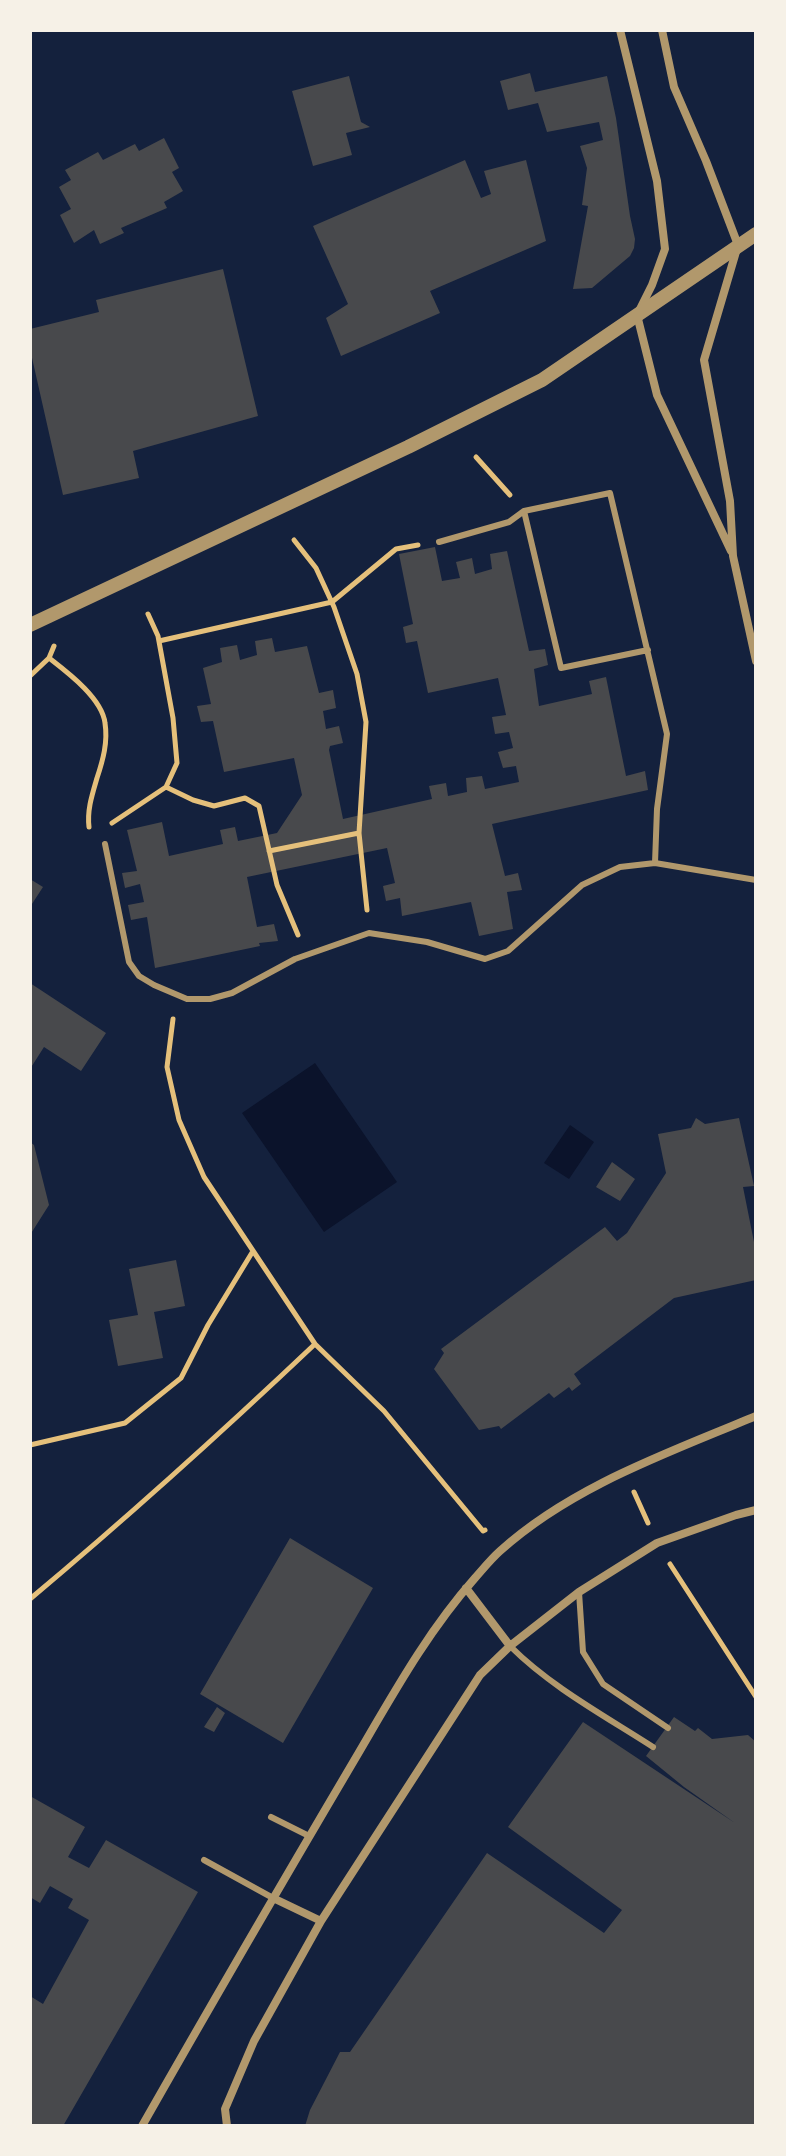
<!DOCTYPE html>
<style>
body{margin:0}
#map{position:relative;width:786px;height:2156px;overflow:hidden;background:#14213d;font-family:"Asap Condensed",sans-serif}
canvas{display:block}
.frame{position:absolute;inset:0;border:32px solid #f6f1e7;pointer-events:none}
</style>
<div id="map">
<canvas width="786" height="2156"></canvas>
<div class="frame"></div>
</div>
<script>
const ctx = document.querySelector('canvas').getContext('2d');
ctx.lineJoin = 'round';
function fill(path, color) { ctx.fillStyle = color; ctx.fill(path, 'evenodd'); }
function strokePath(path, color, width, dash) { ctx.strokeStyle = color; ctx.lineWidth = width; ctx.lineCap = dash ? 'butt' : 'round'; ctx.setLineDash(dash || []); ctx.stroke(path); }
fill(new Path2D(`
 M 315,1063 L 397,1182 L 324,1232 L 242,1113 Z
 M 570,1125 L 594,1142 L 569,1179 L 544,1163 Z`), '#0b132b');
fill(new Path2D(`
 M 530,73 L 535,92 L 607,76 L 616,118 L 630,216 L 635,239 L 634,248 L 630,256 L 592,288 L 573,289 L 588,206 L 582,205 L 587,168 L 580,146 L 603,140 L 599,122 L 547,132 L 538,103 L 508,110 L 500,81 Z
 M 349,76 L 361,122 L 370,127 L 346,133 L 352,155 L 313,166 L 292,91 Z
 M 164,138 L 179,168 L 172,172 L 183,191 L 164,202 L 167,208 L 121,228 L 124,233 L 100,244 L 94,230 L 74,243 L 60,215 L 71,209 L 59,187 L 71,180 L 65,170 L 98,152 L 103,160 L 135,144 L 139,151 Z
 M 465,160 L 481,198 L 491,194 L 484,171 L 526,160 L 546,241 L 430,291 L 440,313 L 341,356 L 326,318 L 348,304 L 313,226 Z
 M 223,269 L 258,416 L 133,451 L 139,478 L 63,495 L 30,349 L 30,329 L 99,312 L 96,300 Z
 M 435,547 L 442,581 L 460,578 L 456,562 L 472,558 L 475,574 L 492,569 L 490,554 L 507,551 L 529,651 L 545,649 L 548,665 L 534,669 L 539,706 L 592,694 L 589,681 L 606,677 L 626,776 L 645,771 L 648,790 L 492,824 L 505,876 L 518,873 L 522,890 L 507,892 L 513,929 L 479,936 L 471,902 L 402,916 L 400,898 L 386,901 L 383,886 L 395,883 L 387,848 L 247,877 L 257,927 L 274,924 L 278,941 L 259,943 L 260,946 L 155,968 L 147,917 L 131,920 L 128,905 L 144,902 L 140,884 L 125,888 L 122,873 L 137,871 L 127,830 L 162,822 L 169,856 L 223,844 L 220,830 L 235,827 L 238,841 L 277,833 L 302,795 L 294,758 L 224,772 L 213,721 L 201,722 L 197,706 L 211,704 L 203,668 L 222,662 L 220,648 L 237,645 L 240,660 L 257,655 L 255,641 L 272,638 L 275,652 L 307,646 L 319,693 L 333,690 L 336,708 L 323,711 L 326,729 L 339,726 L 343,743 L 330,746 L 329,750 L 343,819 L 432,799 L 429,786 L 446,783 L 448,796 L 467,792 L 466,778 L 482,776 L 485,789 L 519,782 L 516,766 L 503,768 L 498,752 L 513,748 L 509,732 L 495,734 L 492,717 L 506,715 L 498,678 L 428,693 L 417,641 L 406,643 L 403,627 L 413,624 L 399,554 Z
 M 30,879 L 43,887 L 30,907 Z
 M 30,983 L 106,1033 L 81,1071 L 44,1047 L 30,1069 Z
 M 696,1118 L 705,1124 L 739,1118 L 754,1186 L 743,1187 L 756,1252 L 756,1280 L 674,1298 L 574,1374 L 581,1384 L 572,1391 L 569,1387 L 554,1398 L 549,1393 L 501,1429 L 499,1426 L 479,1430 L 434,1369 L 444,1353 L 441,1349 L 605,1227 L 617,1241 L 627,1233 L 666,1173 L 658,1134 L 691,1128 Z
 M 30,1142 L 34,1145 L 49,1205 L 30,1235 Z
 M 612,1162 L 635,1179 L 620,1201 L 596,1187 Z
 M 176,1260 L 185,1306 L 154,1312 L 163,1358 L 118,1366 L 109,1320 L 138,1315 L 129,1269 Z
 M 290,1538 L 373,1588 L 283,1743 L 200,1694 Z
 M 217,1707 L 225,1713 L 214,1732 L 204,1727 Z
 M 674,1717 L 695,1731 L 698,1728 L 712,1739 L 748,1735 L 756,1742 L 756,2126 L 305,2126 L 310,2110 L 340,2052 L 350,2052 L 487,1853 L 604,1933 L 622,1910 L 508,1827 L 583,1722 L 735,1823 L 684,1787 L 646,1756 Z
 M 30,1796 L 85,1827 L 68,1857 L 89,1868 L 106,1840 L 198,1892 L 63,2126 L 30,2126 L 30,1996 L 43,2004 L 89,1920 L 68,1908 L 73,1899 L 50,1886 L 40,1903 L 30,1897 Z`), '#48494c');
strokePath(new Path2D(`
 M 476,457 L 510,495
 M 294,540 L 316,568 L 334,607 L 357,674 L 366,722 L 359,833 L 367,910
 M 159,641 L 332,602 L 396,549 L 418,545
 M 49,658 C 67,672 102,698 105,723 C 108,742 103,760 97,778 C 92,795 87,810 89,827
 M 30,676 L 49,658 L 54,646
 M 166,787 L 193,800 L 214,806 L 245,798 L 259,806 L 277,885 L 298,935
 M 112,823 L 166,787 L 177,763 L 173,718 L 158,636 L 148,614
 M 269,851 L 359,833
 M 173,1019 L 167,1067 L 179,1120 L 204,1177 L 315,1344
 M 30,1445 L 125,1423 L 181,1378 L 208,1325 L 253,1251
 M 634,1492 L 648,1523
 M 670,1564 L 756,1697
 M 30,1599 C 128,1517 222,1432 315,1344 L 384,1411 L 483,1531 L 485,1530`), '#e5c07b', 5);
strokePath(new Path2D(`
 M 524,511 L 561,668 L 648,650
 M 439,542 L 509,522 L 524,511 L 610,493 L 667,734 L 657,809 L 655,863 L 756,880
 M 105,844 L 129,962 L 139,976 L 154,985 L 187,999 L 210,999 L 232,993 L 295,959 L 369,933 L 427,942 L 485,959 L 508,951 L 582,885 L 620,867 L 655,863
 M 579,1592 L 583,1652 L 603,1684 L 668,1728
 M 510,1646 C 551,1687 605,1716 653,1747
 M 271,1817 L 309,1836
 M 204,1860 L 273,1898`), '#b1986c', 6);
strokePath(new Path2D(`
 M 620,30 L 657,181 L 665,249 L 652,285 L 637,315 L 657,395 L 731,551
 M 662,30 L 674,87 L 706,161 L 738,245 L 704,360 L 730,501 L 733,556 L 756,661
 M 466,1588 L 510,1646
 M 273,1898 L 321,1921
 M 142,2126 C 212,2003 283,1881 355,1759 C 392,1696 427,1632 475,1578 C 483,1569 491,1559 500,1551 C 572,1486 668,1453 756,1416
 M 227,2126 L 225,2109 L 254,2041 L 321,1921 L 480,1675 L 510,1646 L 579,1592 L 657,1543 L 736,1515 L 756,1510`), '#b1986c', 8);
strokePath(new Path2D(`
 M 30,625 L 408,447 L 542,380 L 756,234`), '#b1986c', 14);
</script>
